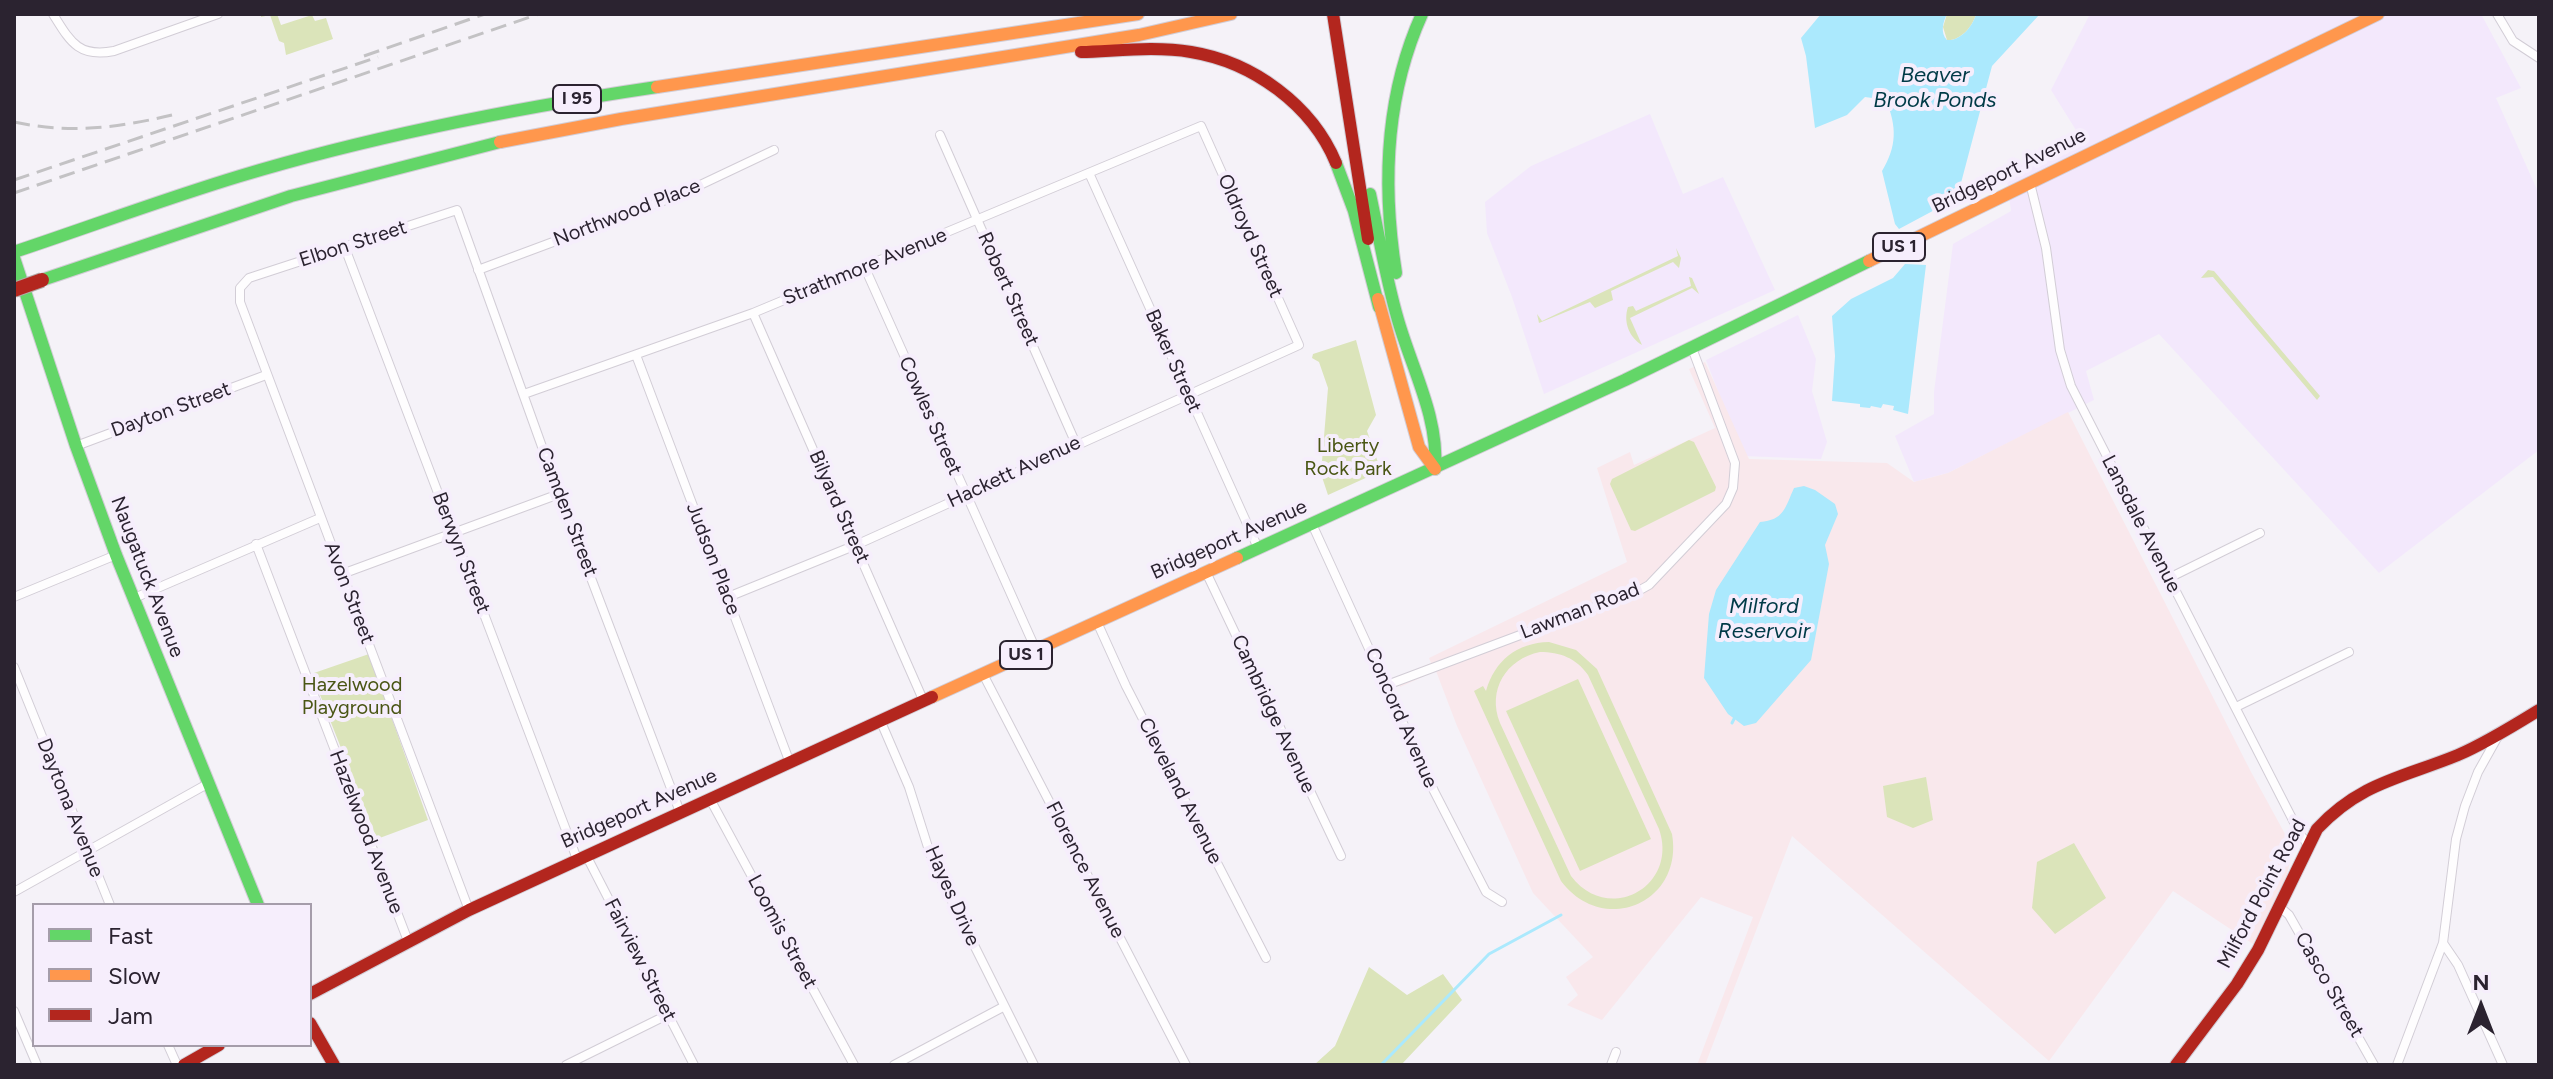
<!DOCTYPE html>
<style>
body{margin:0}
#map{position:relative;width:2553px;height:1079px;overflow:hidden;background:#f5f2f8;font-family:Figtree,sans-serif}
canvas{display:block}
.frame{position:absolute;inset:0;border:16px solid #2b2330;pointer-events:none}
.legend{position:absolute;left:32px;top:903px;width:280px;height:144px;box-sizing:border-box;background:#f6eefc;border:2px solid #a59daa;margin:0;padding:10px 14px;list-style:none;font-size:24px;color:#2b2330}
.legend li{display:flex;align-items:center;gap:16px;height:40px}
.legend b{width:40px;border:2px solid #a59daa}
.north{position:absolute;left:2441px;top:967px;width:80px;height:80px;-webkit-text-stroke:6px #f6eefc;paint-order:stroke;rotate:0deg;font-size:22px;font-weight:700;line-height:32px;text-align:center;color:#2b2330}
.north::after{content:'';display:block;margin:auto;width:28px;height:36px;background:#2b2330;clip-path:polygon(50% 0,100% 100%,50% 72%,0 100%)}
</style>
<div id="map">
<canvas width="2553" height="1079"></canvas>
<div class="frame"></div>
<ul class="legend">
<li><b style="height:10px;background:#63d668"></b>Fast</li>
<li><b style="height:10px;background:#ff974d"></b>Slow</li>
<li><b style="height:10px;background:#b3261e"></b>Jam</li>
</ul>
<div class="north">N</div>
</div>
<script>
const ctx = document.querySelector('canvas').getContext('2d');
ctx.lineJoin = 'round';
function fill(path, color) { ctx.fillStyle = color; ctx.fill(path, 'evenodd'); }
function strokePath(path, color, width, dash) { ctx.strokeStyle = color; ctx.lineWidth = width; ctx.lineCap = dash ? 'butt' : 'round'; ctx.setLineDash(dash || []); ctx.stroke(path); }
function label(font, color, halo, rows, align = 'center') {
  ctx.font = font + ' Figtree,sans-serif'; ctx.lineWidth = 8; ctx.setLineDash([]); ctx.textBaseline = 'middle'; ctx.strokeStyle = halo; ctx.fillStyle = color; for (const [text, x, y, turn = 0] of rows) {
    ctx.save(); ctx.translate(x, y); ctx.rotate((+turn || 0) * Math.PI / 180); ctx.textAlign = isNaN(turn) ? turn : align; if (halo) ctx.strokeText(text, 0, 0); ctx.fillText(text, 0, 0); ctx.restore();
  }
}
fill(new Path2D(`
 M 2090,14 L 2481,14 L 2521,88 L 2496,98 L 2539,194 L 2539,450 L 2379,573 L 2159,334 L 2086,371 L 2094,400 L 1948,473 L 1914,482 L 1895,436 L 1934,414 L 1934,392 L 1953,244 L 2011,211 L 2006,173 L 2079,135 L 2051,90 Z
 M 1650,114 L 1683,194 L 1723,177 L 1775,290 L 1544,394 L 1512,297 L 1487,233 L 1485,202 L 1531,166 Z
 M 1798,315 L 1816,359 L 1812,391 L 1827,442 L 1821,459 L 1743,456 L 1706,360 Z`), '#f3e8fc');
fill(new Path2D(`
 M 1705,362 L 1749,459 L 1887,463 L 1914,482 L 1948,473 L 2068,412 L 2250,770 L 2290,843 L 2292,853 L 2287,875 L 2253,944 L 2173,891 L 2049,1061 L 1792,836 L 1705,1065 L 1697,1065 L 1753,917 L 1701,897 L 1602,1020 L 1567,1005 L 1578,995 L 1566,977 L 1593,957 L 1533,893 L 1457,726 L 1436,671 L 1400,687 L 1396,678 L 1431,663 L 1429,658 L 1627,562 L 1597,468 L 1630,452 L 1634,465 L 1715,428 L 1689,369 Z`), '#f9e8ec');
fill(new Path2D(`
 M 261,14 L 277,14 L 281,25 L 312,15 L 315,21 L 326,18 L 333,39 L 286,55 L 284,43 L 279,41 L 270,15 L 261,17 Z
 M 1947,14 L 1976,14 C 1973,26 1961,41 1947,40 L 1943,27 Z
 M 1676,248 L 1681,258 L 1679,268 L 1673,262 L 1611,291 L 1613,300 L 1595,308 L 1590,302 L 1539,323 L 1537,314 L 1542,321 L 1678,256 Z
 M 2208,270 L 2214,271 L 2320,396 L 2317,400 L 2213,277 L 2201,278 Z
 M 1689,277 L 1692,278 L 1699,294 L 1692,288 L 1630,318 L 1642,345 C 1629,337 1623,322 1628,307 L 1633,306 L 1636,311 L 1691,286 Z
 M 1356,340 L 1376,415 L 1367,431 L 1381,471 L 1328,495 L 1320,471 L 1309,474 L 1308,471 L 1322,461 L 1328,388 L 1319,362 L 1312,358 L 1313,354 Z
 M 1689,440 L 1694,442 L 1716,487 L 1715,491 L 1635,531 L 1631,530 L 1610,484 L 1612,479 Z
 M 1549,642 L 1576,650 L 1597,669 L 1672,834 C 1684,903 1603,937 1561,881 L 1474,691 L 1483,686 L 1486,691 C 1495,660 1517,643 1549,642 ZM 1540,652 C 1560,652 1576,658 1588,675 L 1659,829 C 1679,887 1608,925 1571,876 L 1500,723 C 1487,690 1506,659 1540,652 Z
 M 369,654 L 428,820 L 377,839 L 313,677 L 314,673 Z
 M 1578,679 L 1651,839 L 1580,871 L 1506,711 Z
 M 1926,777 L 1933,820 L 1913,828 L 1887,817 L 1883,786 Z
 M 2074,843 L 2106,898 L 2055,934 L 2032,908 L 2037,862 Z
 M 1369,967 L 1407,995 L 1443,974 L 1462,1000 L 1401,1065 L 1314,1065 L 1335,1046 Z`), '#dbe4ba');
fill(new Path2D(`
 M 1821,14 L 1947,14 C 1943,22 1940,33 1947,40 C 1961,41 1973,26 1976,14 L 2040,14 L 1992,66 L 1957,198 L 1899,229 L 1895,224 L 1882,171 C 1897,146 1897,127 1886,100 L 1865,97 L 1847,115 L 1815,128 L 1806,56 L 1801,38 Z
 M 1905,264 L 1926,265 L 1908,414 L 1893,410 L 1894,406 L 1883,404 L 1881,408 L 1871,406 L 1870,408 L 1860,407 L 1860,404 L 1832,401 L 1835,356 L 1832,316 L 1851,299 L 1893,278 Z
 M 1804,486 L 1815,490 L 1835,504 L 1838,514 L 1825,545 L 1829,564 L 1811,660 L 1756,723 L 1744,726 L 1728,714 L 1704,678 L 1709,614 L 1716,590 L 1760,522 C 1784,520 1785,508 1794,488 Z`), '#abe9fd');
strokePath(new Path2D(`
 M 1732,723 L 1736,715
 M 1381,1065 L 1489,954 L 1561,915`), '#abe9fd', 3);
const street = new Path2D(`
 M 53,14 C 70,41 78,58 114,51 L 218,14
 M 2497,14 L 2513,41 L 2539,58
 M 940,135 L 1076,444
 M 1089,173 L 1258,548
 M 2030,183 L 2046,248 L 2060,350 L 2071,386 L 2300,834 L 2309,846
 M 345,248 L 577,859
 M 865,268 L 1036,650
 M 478,270 L 679,195 L 774,150
 M 753,313 L 924,702
 M 636,355 L 790,763
 M 524,394 L 753,313 L 1201,126 L 1299,345 L 856,545 L 728,597
 M 76,446 L 266,375
 M 1312,524 L 1434,791 L 1486,892 L 1502,902
 M 256,544 L 408,941
 M 1206,572 L 1341,856
 M 342,574 L 559,494
 M 2169,578 L 2260,533
 M 14,597 L 116,555
 M 132,599 L 320,518
 M 1097,622 L 1126,686 L 1266,958
 M 14,667 L 110,905
 M 983,674 L 1186,1065
 M 1387,685 L 1640,590 L 1649,585 L 1726,504 L 1733,488 L 1735,463 L 1692,348
 M 2236,707 L 2349,652
 M 881,722 L 909,787 L 933,863 L 1034,1065
 M 710,799 L 854,1065
 M 586,855 L 694,1065
 M 14,892 L 209,783
 M 2281,908 L 2289,915 L 2374,1065
 M 469,910 L 240,302 L 240,288 L 249,278 L 457,210 L 559,494 L 680,812
 M 2443,943 L 2458,965 L 2503,1065
 M 14,1011 L 37,1065
 M 168,1045 L 177,1065
 M 566,1065 L 667,1015
 M 894,1065 L 1003,1007
 M 1611,1065 L 1616,1052
 M 2397,1065 L 2443,943 L 2456,839 L 2465,806 L 2478,772 L 2497,738`);
const fast = new Path2D(`
 M 1336,163 L 1354,211 L 1379,307
 M 1370,194 C 1379,236 1386,279 1398,320 C 1412,369 1439,418 1435,469
 M 14,252 C 89,227 164,199 240,176 C 376,135 516,108 657,87
 M 14,258 L 76,446 L 116,555 L 258,905
 M 1396,273 C 1382,185 1385,96 1422,14
 M 42,280 L 291,196 L 500,142
 M 1237,558 L 1625,380 L 1869,261`);
const slow = new Path2D(`
 M 657,87 L 1138,14
 M 500,142 L 621,119 L 1139,35 L 1231,14
 M 1869,261 L 2378,14
 M 1378,299 L 1419,447 L 1435,469
 M 932,697 L 1237,558`);
const jam = new Path2D(`
 M 1333,14 L 1368,239
 M 1081,52 C 1117,51 1155,46 1191,52 C 1253,62 1312,105 1336,163
 M 310,994 L 469,910 L 932,697
 M 310,1023 L 334,1065
 M 184,1065 L 219,1045
 M 2176,1065 L 2237,984 L 2258,950 L 2317,829 C 2361,782 2402,778 2458,755 C 2486,743 2513,726 2539,710`);
strokePath(street, '#d2cdd6', 10);
strokePath(fast, '#d2cdd6', 14);
strokePath(slow, '#d2cdd6', 14);
strokePath(jam, '#d2cdd6', 14);
strokePath(street, '#fefdfe', 8);
strokePath(fast, '#63d668', 12);
strokePath(slow, '#ff974d', 12);
strokePath(jam, '#b3261e', 12);
strokePath(new Path2D(`
 M 364,56 L 485,14
 M 14,122 C 70,134 117,128 172,115
 M 14,180 L 378,57
 M 14,193 L 539,14`), '#c3c2c4', 3, [16, 8]);
const jamBridge = new Path2D(`
 M 14,290 L 42,280`);
strokePath(jamBridge, '#b1a9a6', 16, []);
strokePath(jamBridge, '#b3261e', 14);
for (const [x, y, w] of [
 [577,99,48],
 [1899,247,52],
 [1026,655,52]
]) { const box = new Path2D(); box.roundRect(x - w / 2, y - 14, w, 28, 6); ctx.fillStyle = '#f6eefc'; ctx.fill(box); strokePath(box, '#2b2330', 2); }
label('bold 18px', '#2b2330', null, [
 ["I 95",577,99],
 ["US 1",1899,247],
 ["US 1",1026,655]
]);
label('20px', '#2b2330', '#f6eefc', [
 ["Bridgeport Avenue",2009,171,-26],
 ["Northwood Place",627,213,-21],
 ["Oldroyd Street",1250,236,66],
 ["Elbon Street",353,244,-18],
 ["Strathmore Avenue",865,267,-22],
 ["Robert Street",1008,289,66],
 ["Baker Street",1173,361,66],
 ["Dayton Street",171,410,-20],
 ["Cowles Street",930,416,66],
 ["Hackett Avenue",1014,472,-25],
 ["Bilyard Street",839,507,66],
 ["Camden Street",567,512,69],
 ["Lansdale Avenue",2141,524,63],
 ["Bridgeport Avenue",1229,540,-24],
 ["Berwyn Street",461,553,69],
 ["Judson Place",713,559,69],
 ["Naugatuck Avenue",147,577,69],
 ["Avon Street",349,593,69],
 ["Lawman Road",1580,611,-21],
 ["Cambridge Avenue",1273,714,65],
 ["Concord Avenue",1401,718,66],
 ["Cleveland Avenue",1180,791,63],
 ["Daytona Avenue",70,808,68],
 ["Bridgeport Avenue",639,809,-24],
 ["Hazelwood Avenue",366,832,69],
 ["Florence Avenue",1085,870,63],
 ["Milford Point Road",2262,894,-62],
 ["Hayes Drive",952,896,66],
 ["Loomis Street",782,932,62],
 ["Fairview Street",640,960,63],
 ["Casco Street",2329,985,60]
]);
label('20px', '#4a5615', '#f6eefc', [
 ["Liberty",1348,446],
 ["Rock Park",1348,469],
 ["Hazelwood",352,685],
 ["Playground",352,708]
]);
label('italic 22px', '#003a47', '#f6eefc', [
 ["Beaver",1935,76],
 ["Brook Ponds",1935,101],
 ["Milford",1764,607],
 ["Reservoir",1764,632]
]);
</script>
